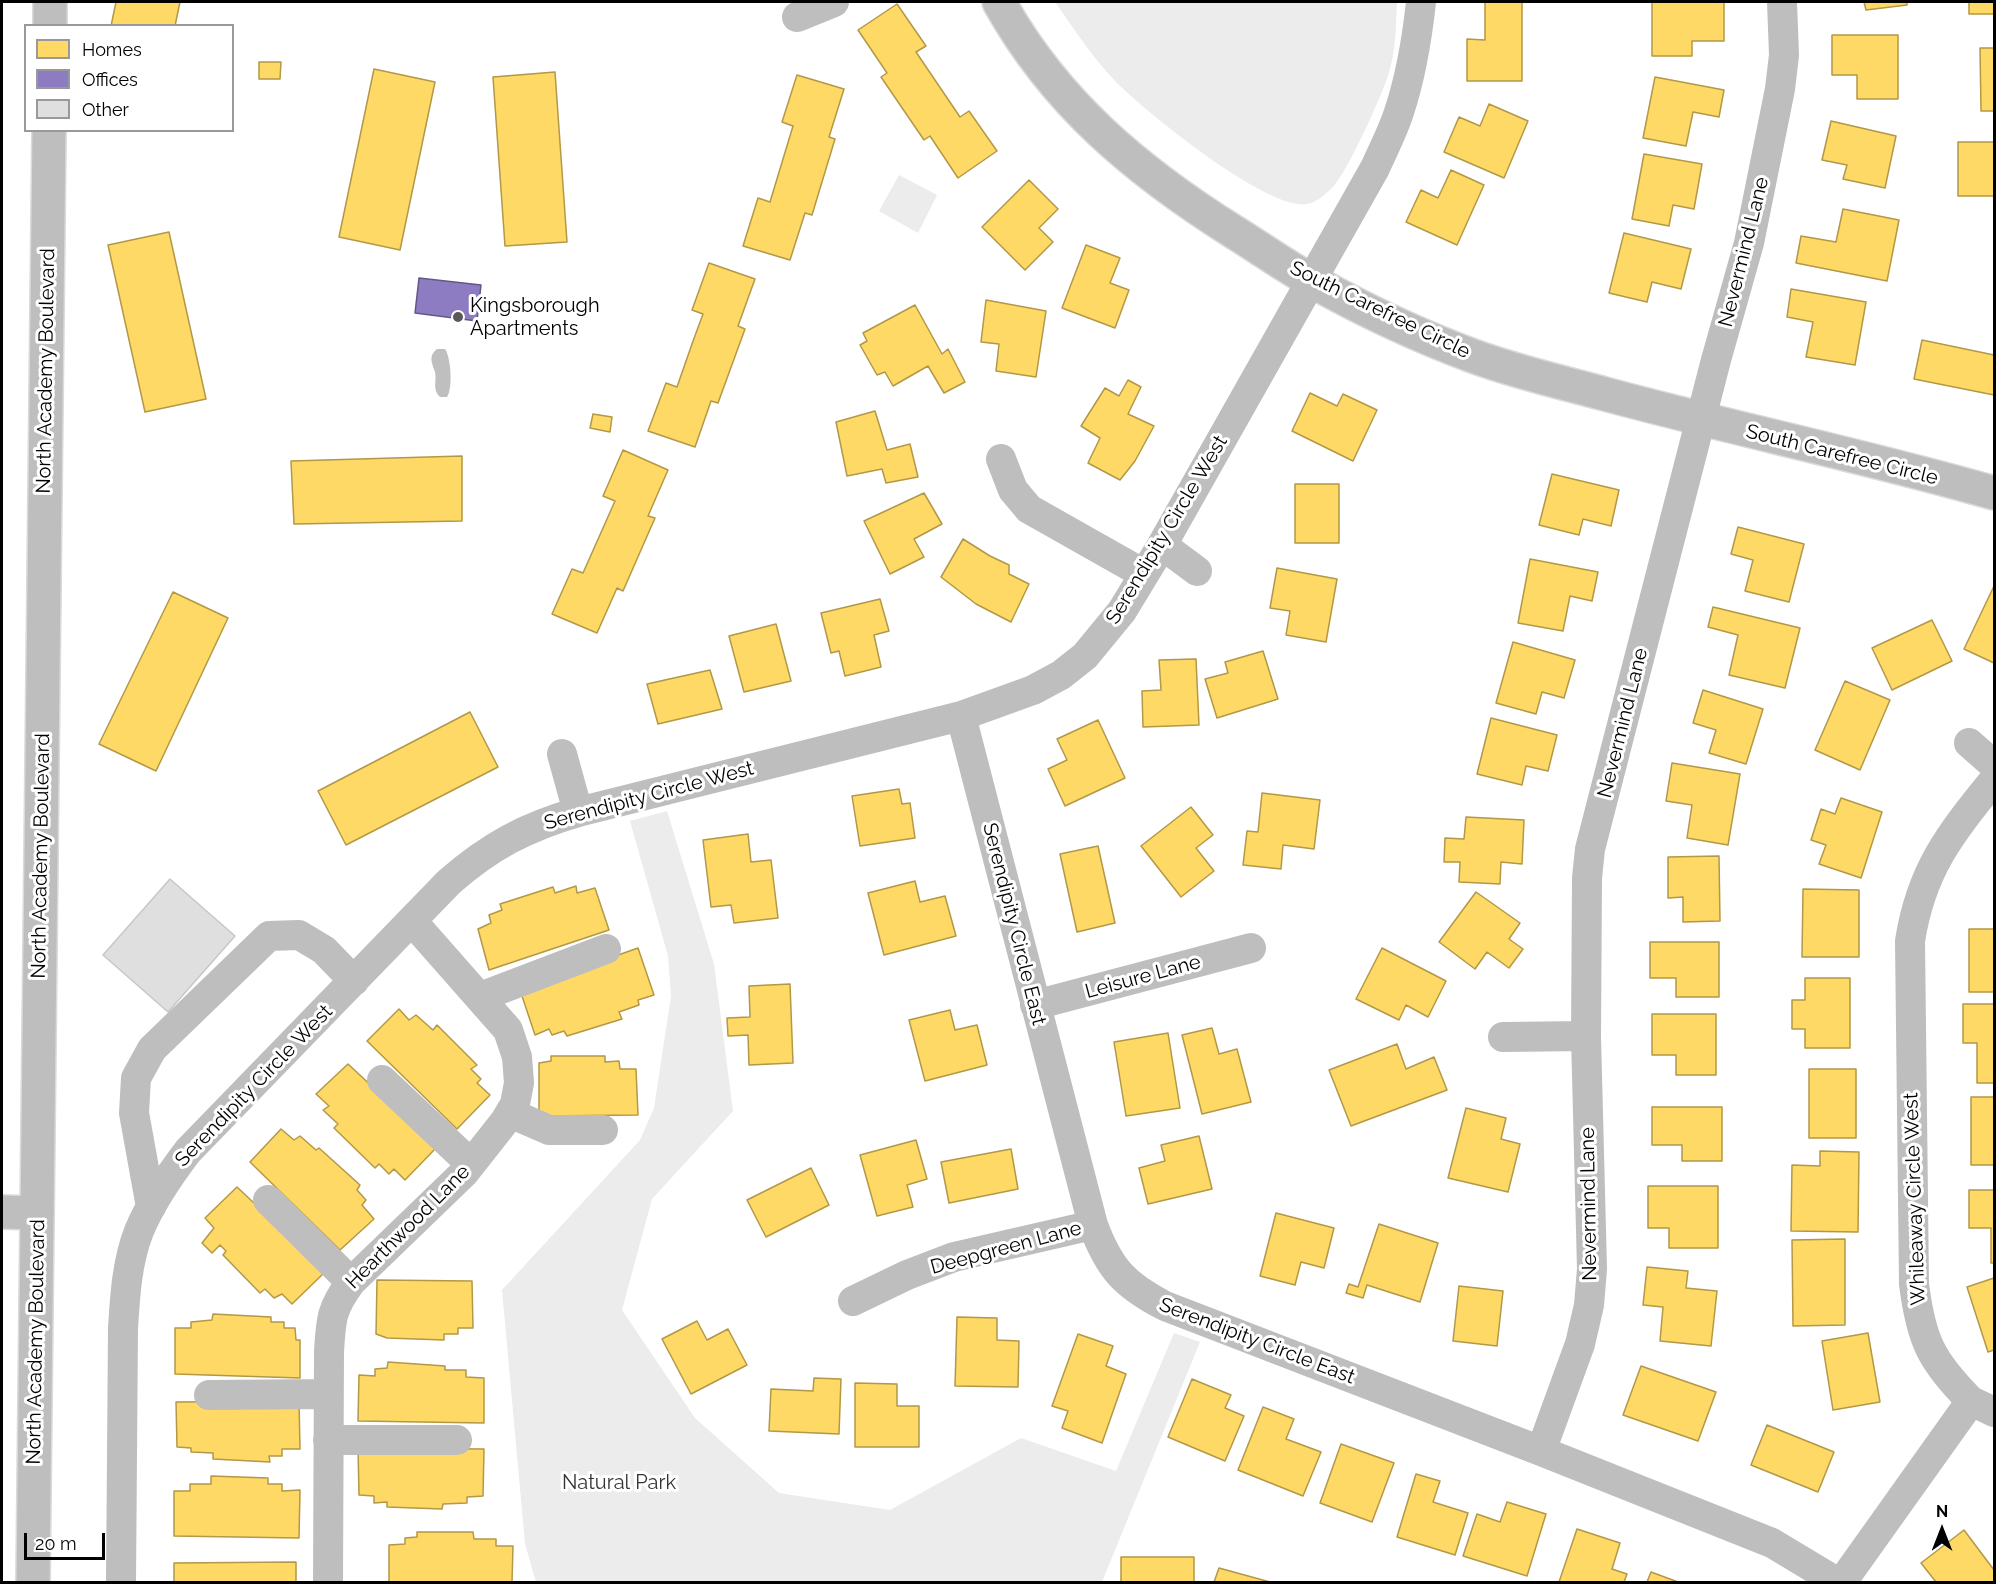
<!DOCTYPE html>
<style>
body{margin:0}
#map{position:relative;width:1996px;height:1584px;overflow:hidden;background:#fff;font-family:Raleway,sans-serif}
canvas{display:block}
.frame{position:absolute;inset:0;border:3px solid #000;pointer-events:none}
.legend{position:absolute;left:24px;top:24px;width:210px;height:108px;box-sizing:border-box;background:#fff;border:2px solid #999;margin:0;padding:8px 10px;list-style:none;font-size:18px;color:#000}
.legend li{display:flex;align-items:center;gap:12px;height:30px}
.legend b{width:30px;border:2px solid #999}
.north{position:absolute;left:1912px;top:1500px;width:60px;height:60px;-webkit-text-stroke:4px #fff;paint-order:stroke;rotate:0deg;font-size:16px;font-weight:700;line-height:24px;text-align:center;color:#000}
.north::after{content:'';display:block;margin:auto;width:21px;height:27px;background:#000;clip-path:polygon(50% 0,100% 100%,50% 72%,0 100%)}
.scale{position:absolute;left:24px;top:1533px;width:81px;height:27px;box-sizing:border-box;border:3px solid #000;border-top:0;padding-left:8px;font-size:18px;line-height:21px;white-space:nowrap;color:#000;-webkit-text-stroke:4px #fff;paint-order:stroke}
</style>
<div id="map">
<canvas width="1996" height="1584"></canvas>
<div class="frame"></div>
<ul class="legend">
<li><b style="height:16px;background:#ffd966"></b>Homes</li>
<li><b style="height:16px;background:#8e7cc3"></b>Offices</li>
<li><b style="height:16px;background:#dfdfdf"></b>Other</li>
</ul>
<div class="north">N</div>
<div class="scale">20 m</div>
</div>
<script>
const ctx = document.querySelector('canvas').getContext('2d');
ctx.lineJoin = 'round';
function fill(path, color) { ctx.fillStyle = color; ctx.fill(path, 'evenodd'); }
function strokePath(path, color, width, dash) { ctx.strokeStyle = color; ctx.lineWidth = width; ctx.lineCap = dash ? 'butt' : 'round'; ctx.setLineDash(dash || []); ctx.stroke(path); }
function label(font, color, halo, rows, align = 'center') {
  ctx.font = font + ' Raleway,sans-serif'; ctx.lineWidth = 6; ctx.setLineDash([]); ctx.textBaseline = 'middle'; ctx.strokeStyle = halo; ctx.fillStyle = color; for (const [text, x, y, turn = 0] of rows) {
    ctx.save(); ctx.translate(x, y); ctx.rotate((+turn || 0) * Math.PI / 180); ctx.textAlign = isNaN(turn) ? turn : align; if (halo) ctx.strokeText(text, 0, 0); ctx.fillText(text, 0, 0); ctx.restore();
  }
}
fill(new Path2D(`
 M 1055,2 L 1397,2 C 1396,24 1396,47 1390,69 C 1385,90 1347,173 1333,187 C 1328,192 1318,201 1311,203 C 1275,218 1142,109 1115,81 C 1092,57 1074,29 1055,2 Z
 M 899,175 L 937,195 L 918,233 L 879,211 Z
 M 667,811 L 714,964 L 733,1111 L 652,1199 L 622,1310 L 695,1418 L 779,1493 L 890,1510 L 1021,1438 L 1116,1471 L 1174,1333 L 1200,1342 L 1102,1582 L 536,1582 L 525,1544 L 502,1290 L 640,1140 L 654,1108 L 671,996 L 668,956 L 630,821 Z`), '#ececec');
fill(new Path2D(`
 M 437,349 L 445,349 C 451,357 453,389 447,397 L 440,397 C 432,389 437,382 435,372 C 432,363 428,356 437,349 Z`), '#bfbfbf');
const homes = new Path2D(`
 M 116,2 L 180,2 L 175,26 L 111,26 Z
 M 1485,2 L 1522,2 L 1522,81 L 1467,81 L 1467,39 L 1485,40 Z
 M 1652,2 L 1724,2 L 1724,41 L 1692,41 L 1692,56 L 1652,56 Z
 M 1864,2 L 1907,2 L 1907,5 L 1866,10 Z
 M 1969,2 L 1994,2 L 1994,14 L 1969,14 Z
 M 897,4 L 926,46 L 916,52 L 960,117 L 969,111 L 997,151 L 958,178 L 930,136 L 924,140 L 881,77 L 887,73 L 858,30 Z
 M 1832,35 L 1898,35 L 1898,99 L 1857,99 L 1857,75 L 1832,75 Z
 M 1980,48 L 1994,48 L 1994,111 L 1981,111 Z
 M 259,62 L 281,62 L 280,79 L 259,79 Z
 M 374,69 L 435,82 L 400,250 L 339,237 Z
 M 555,72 L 567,242 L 505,246 L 493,77 Z
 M 797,75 L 844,89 L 829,137 L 835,139 L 812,215 L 805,213 L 790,260 L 743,246 L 758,198 L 770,202 L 793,126 L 782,122 Z
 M 1655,77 L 1724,90 L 1719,117 L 1693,112 L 1686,146 L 1643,138 Z
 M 1489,104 L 1528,121 L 1504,178 L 1444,152 L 1459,117 L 1480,126 Z
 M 1831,121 L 1896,136 L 1885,188 L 1843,179 L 1847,165 L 1822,160 Z
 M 1958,142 L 1994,142 L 1994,196 L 1958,196 Z
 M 1644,154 L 1702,164 L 1694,209 L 1673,205 L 1669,226 L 1632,219 Z
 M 1451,170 L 1484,185 L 1457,245 L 1406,222 L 1421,190 L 1438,198 Z
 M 1029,180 L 1058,209 L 1039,228 L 1053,242 L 1025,270 L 982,227 Z
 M 1843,209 L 1899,220 L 1887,281 L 1796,263 L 1801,236 L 1836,242 Z
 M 169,232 L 206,399 L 145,412 L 108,245 Z
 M 1624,233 L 1691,249 L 1681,289 L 1652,282 L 1647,302 L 1609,293 Z
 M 1086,245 L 1120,258 L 1110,283 L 1129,290 L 1115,328 L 1062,308 Z
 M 709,263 L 755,279 L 738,326 L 745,329 L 718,403 L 711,401 L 695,447 L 648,431 L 666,383 L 677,387 L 692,344 L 703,314 L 692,310 Z
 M 1791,289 L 1866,302 L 1855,365 L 1806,357 L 1813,322 L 1787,317 Z
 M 986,300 L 1046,311 L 1036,377 L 996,371 L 999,344 L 981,342 Z
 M 915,305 L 942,354 L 948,349 L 965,382 L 944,393 L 928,366 L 893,386 L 885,372 L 877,375 L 860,345 L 867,341 L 863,333 Z
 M 1922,340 L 1994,355 L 1994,395 L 1914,379 Z
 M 1128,380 L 1141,387 L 1128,414 L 1154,426 L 1135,461 L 1120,480 L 1088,463 L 1100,438 L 1081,426 L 1105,388 L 1119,396 Z
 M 1310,393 L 1337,406 L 1343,394 L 1377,410 L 1353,461 L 1292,431 Z
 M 875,411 L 887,450 L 910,444 L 918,477 L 886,483 L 882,469 L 847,476 L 836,422 Z
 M 593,414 L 612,417 L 610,432 L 590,428 Z
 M 623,450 L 668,470 L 648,516 L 655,518 L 623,591 L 617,588 L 597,633 L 552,614 L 572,569 L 583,573 L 615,501 L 603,496 Z
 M 462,456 L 462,521 L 294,524 L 291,461 Z
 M 1552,474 L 1619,490 L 1611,526 L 1583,519 L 1579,535 L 1539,525 Z
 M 1295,484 L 1339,484 L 1339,543 L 1295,543 Z
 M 924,493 L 942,524 L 914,539 L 924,557 L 890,574 L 864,521 Z
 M 1738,527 L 1804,544 L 1789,602 L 1745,591 L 1753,560 L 1731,554 Z
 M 963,539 L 990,556 L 1009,565 L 1009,574 L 1029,584 L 1011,622 L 976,604 L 941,577 Z
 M 1530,559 L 1598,572 L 1592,601 L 1570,596 L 1563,631 L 1518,623 Z
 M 1277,568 L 1337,579 L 1326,642 L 1286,635 L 1290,611 L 1270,608 Z
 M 1994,586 L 1994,663 L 1964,649 Z
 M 173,592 L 228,618 L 156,771 L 99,744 Z
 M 880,599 L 889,631 L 874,635 L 881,667 L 845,676 L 839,651 L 831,653 L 821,613 Z
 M 1713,607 L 1800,628 L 1785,688 L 1729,675 L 1738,635 L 1708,627 Z
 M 1932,620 L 1952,661 L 1892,690 L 1872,648 Z
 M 776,624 L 791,681 L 744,692 L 729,636 Z
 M 1513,642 L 1575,660 L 1564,698 L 1542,692 L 1536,714 L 1496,703 Z
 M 1263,651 L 1278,699 L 1217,718 L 1205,679 L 1228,673 L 1225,662 Z
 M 1196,659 L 1199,725 L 1143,727 L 1142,691 L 1161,690 L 1159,660 Z
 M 710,670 L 722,709 L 658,724 L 647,684 Z
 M 1845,681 L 1890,700 L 1860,770 L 1815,750 Z
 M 1703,690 L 1763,709 L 1746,764 L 1709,753 L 1716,730 L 1693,723 Z
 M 470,712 L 498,767 L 346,845 L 318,791 Z
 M 1491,718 L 1557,735 L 1548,771 L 1526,766 L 1522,785 L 1477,774 Z
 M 1098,720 L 1125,778 L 1065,806 L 1048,769 L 1067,760 L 1057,739 Z
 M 1672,763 L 1740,774 L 1728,845 L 1687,838 L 1692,805 L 1666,801 Z
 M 899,789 L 902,804 L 910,803 L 915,838 L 860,846 L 852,796 Z
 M 1262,793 L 1320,800 L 1314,849 L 1283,845 L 1281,869 L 1243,865 L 1247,831 L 1258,832 Z
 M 1841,798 L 1882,812 L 1861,878 L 1819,864 L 1826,845 L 1811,840 L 1821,809 L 1835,814 Z
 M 1191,807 L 1213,835 L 1196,848 L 1214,871 L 1181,897 L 1141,846 Z
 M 1466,817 L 1524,820 L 1522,864 L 1501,862 L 1500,884 L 1459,882 L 1460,862 L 1444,862 L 1445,838 L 1464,839 Z
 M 748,834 L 751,862 L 771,860 L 778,918 L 734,923 L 731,905 L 711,907 L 703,840 Z
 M 1098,846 L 1115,923 L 1077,932 L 1060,854 Z
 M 1719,856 L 1720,921 L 1683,922 L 1683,897 L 1668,898 L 1668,857 Z
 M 915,881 L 920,902 L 945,896 L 956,936 L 884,955 L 868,893 Z
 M 576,886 L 577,893 L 595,888 L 609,930 L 489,970 L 478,929 L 491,923 L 489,915 L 502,910 L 500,904 L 553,887 L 555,893 Z
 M 1803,889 L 1859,890 L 1859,957 L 1802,957 Z
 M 1476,892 L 1520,923 L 1509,939 L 1523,949 L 1509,968 L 1487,952 L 1475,969 L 1439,942 Z
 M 1969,929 L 1994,929 L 1994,992 L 1969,992 Z
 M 1650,942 L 1719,942 L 1719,997 L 1676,997 L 1676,978 L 1650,978 Z
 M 638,948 L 654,995 L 638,1000 L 639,1005 L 619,1012 L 622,1019 L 567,1036 L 564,1031 L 552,1035 L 549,1029 L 535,1035 L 520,990 Z
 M 1382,948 L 1446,981 L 1428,1017 L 1406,1005 L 1399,1020 L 1356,999 Z
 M 1805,978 L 1850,978 L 1850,1048 L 1805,1048 L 1805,1029 L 1792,1029 L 1792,1000 L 1805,1000 Z
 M 790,984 L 793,1063 L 749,1065 L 748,1035 L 728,1036 L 727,1018 L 750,1017 L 749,986 Z
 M 1963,1004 L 1994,1004 L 1994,1083 L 1977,1083 L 1977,1043 L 1963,1043 Z
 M 399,1009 L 409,1020 L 416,1015 L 433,1030 L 437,1025 L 477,1065 L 471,1069 L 481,1079 L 477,1083 L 490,1095 L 457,1129 L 367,1041 Z
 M 950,1010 L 955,1030 L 977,1025 L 987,1065 L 925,1081 L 909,1020 Z
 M 1652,1014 L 1716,1014 L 1716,1075 L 1676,1075 L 1676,1055 L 1652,1055 Z
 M 1212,1028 L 1219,1054 L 1237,1049 L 1251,1102 L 1202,1114 L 1182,1035 Z
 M 1168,1033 L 1180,1108 L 1126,1116 L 1114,1042 Z
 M 1397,1044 L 1406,1069 L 1434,1057 L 1447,1090 L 1351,1126 L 1329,1070 Z
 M 551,1056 L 605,1056 L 605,1062 L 619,1061 L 620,1069 L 636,1069 L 638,1115 L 539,1116 L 539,1063 L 551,1061 Z
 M 348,1064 L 437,1147 L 405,1180 L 394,1169 L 389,1174 L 379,1164 L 375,1168 L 334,1128 L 338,1124 L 323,1110 L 329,1106 L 316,1094 Z
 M 1809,1069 L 1856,1069 L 1856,1138 L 1809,1138 Z
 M 1971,1097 L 1994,1097 L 1994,1165 L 1971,1165 Z
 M 1652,1107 L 1722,1107 L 1722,1161 L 1682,1161 L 1682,1145 L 1652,1145 Z
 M 1466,1108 L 1506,1118 L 1501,1139 L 1520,1144 L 1508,1192 L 1448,1178 Z
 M 281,1129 L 294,1140 L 300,1136 L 316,1150 L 319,1148 L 360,1185 L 357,1190 L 366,1200 L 362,1205 L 374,1219 L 340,1250 L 250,1162 Z
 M 1199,1136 L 1212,1189 L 1148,1204 L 1139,1168 L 1165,1161 L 1161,1145 Z
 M 916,1140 L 927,1179 L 907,1185 L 913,1207 L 877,1216 L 860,1155 Z
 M 1011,1149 L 1018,1189 L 949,1203 L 941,1162 Z
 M 1820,1151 L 1859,1152 L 1858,1232 L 1791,1231 L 1792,1165 L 1820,1166 Z
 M 811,1168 L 829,1205 L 766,1237 L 747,1200 Z
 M 1648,1186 L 1718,1186 L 1718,1248 L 1669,1248 L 1669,1228 L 1648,1228 Z
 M 237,1187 L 326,1271 L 292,1304 L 282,1294 L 274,1298 L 265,1289 L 260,1293 L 223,1255 L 226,1251 L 220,1245 L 212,1253 L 202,1243 L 214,1228 L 205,1218 Z
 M 1969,1190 L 1994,1190 L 1994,1263 L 1991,1263 L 1991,1228 L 1969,1228 Z
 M 1276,1213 L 1334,1228 L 1324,1268 L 1301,1262 L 1295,1285 L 1260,1276 Z
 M 1379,1224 L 1438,1243 L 1420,1302 L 1367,1285 L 1363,1298 L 1346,1293 L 1349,1284 L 1358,1287 Z
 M 1845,1239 L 1845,1325 L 1793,1326 L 1792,1240 Z
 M 1647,1267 L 1688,1271 L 1686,1288 L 1717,1291 L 1711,1346 L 1660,1341 L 1663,1307 L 1643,1305 Z
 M 1994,1278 L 1994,1350 L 1988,1352 L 1967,1287 Z
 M 377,1280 L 472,1281 L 473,1328 L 458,1328 L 458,1334 L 444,1334 L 444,1340 L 387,1338 L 376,1334 Z
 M 1459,1286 L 1503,1291 L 1497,1346 L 1453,1341 Z
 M 213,1314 L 271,1317 L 271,1322 L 284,1322 L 284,1328 L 295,1328 L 296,1340 L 300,1340 L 300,1378 L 175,1374 L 175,1328 L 191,1328 L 191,1322 L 212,1320 Z
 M 957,1317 L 997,1318 L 997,1340 L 1019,1341 L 1018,1387 L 955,1386 Z
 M 697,1321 L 707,1340 L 728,1329 L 747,1365 L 691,1394 L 662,1339 Z
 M 1868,1333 L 1880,1402 L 1833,1410 L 1822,1341 Z
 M 1078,1334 L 1113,1346 L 1106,1366 L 1126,1374 L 1102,1443 L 1062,1428 L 1068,1411 L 1052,1406 Z
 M 388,1362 L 445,1366 L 445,1370 L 466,1370 L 466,1377 L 484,1378 L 484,1423 L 358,1421 L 359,1375 L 375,1376 L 375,1369 L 387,1368 Z
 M 1641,1366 L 1716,1392 L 1698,1441 L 1623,1415 Z
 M 814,1378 L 841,1379 L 839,1434 L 769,1431 L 771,1389 L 813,1391 Z
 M 1192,1379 L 1231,1395 L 1225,1408 L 1244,1416 L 1225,1461 L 1168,1437 Z
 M 855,1383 L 897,1384 L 897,1406 L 919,1406 L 919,1447 L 855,1447 Z
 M 299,1401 L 300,1449 L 282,1449 L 282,1456 L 269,1456 L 270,1462 L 213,1459 L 213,1453 L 191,1452 L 191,1448 L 177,1447 L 176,1402 Z
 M 1263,1407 L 1294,1419 L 1286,1439 L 1321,1452 L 1303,1496 L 1238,1470 Z
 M 1767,1425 L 1834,1452 L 1818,1492 L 1751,1465 Z
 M 1341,1444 L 1394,1463 L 1372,1522 L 1320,1503 Z
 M 358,1448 L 484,1449 L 483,1496 L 467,1497 L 467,1503 L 443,1504 L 442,1509 L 387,1507 L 387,1502 L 374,1503 L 374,1496 L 359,1495 Z
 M 1416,1474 L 1440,1481 L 1433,1502 L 1468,1513 L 1455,1555 L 1397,1537 Z
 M 211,1476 L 268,1478 L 268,1484 L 282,1484 L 282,1491 L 300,1490 L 299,1538 L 174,1536 L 174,1491 L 190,1491 L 190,1484 L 211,1484 Z
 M 1507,1502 L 1546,1514 L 1527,1576 L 1463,1556 L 1477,1514 L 1500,1522 Z
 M 1577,1529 L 1620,1543 L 1612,1569 L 1627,1574 L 1624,1582 L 1559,1582 Z
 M 1964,1530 L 1994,1570 L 1994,1582 L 1936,1582 L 1921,1563 Z
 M 417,1532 L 473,1532 L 474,1539 L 496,1539 L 496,1546 L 513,1546 L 512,1582 L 389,1582 L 389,1545 L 405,1544 L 405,1538 L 417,1537 Z
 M 1121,1557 L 1194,1557 L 1194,1582 L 1121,1582 Z
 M 296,1562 L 296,1582 L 174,1582 L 174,1563 Z
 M 1219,1568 L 1270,1582 L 1214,1582 Z
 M 1651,1572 L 1678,1582 L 1647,1582 Z`);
fill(homes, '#ffd966');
strokePath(homes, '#b29847', 1.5);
const offices = new Path2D(`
 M 419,278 L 481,285 L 477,321 L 415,313 Z`);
fill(offices, '#8e7cc3');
strokePath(offices, '#635788', 1.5);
const building = new Path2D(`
 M 170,879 L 235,936 L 168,1012 L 103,955 Z`);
fill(building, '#dfdfdf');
strokePath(building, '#c7c7c7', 1.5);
const major = new Path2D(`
 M 999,2 C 1055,103 1137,171 1234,232 C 1260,248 1285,266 1312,281 C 1362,309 1419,336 1473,356 C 1516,372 1561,382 1605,394 C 1734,429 1866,456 1994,493
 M 2,1212 L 37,1213`);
const highway = new Path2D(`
 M 50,26 L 50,2
 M 33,1582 L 49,130`);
strokePath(major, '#dbdbdb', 36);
strokePath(highway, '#dbdbdb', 36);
strokePath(new Path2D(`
 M 797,17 L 834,2
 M 1001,459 L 1013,490 L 1029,509 L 1144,574
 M 1162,545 L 1197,571
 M 961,716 L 1093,1225 C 1109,1268 1124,1285 1165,1306 L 1541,1451 L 1772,1543 L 1837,1582
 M 1969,743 L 1994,765
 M 562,754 L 578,812
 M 480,997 L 606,949
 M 1035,1005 L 1251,948
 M 1503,1037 L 1586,1036
 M 382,1080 L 471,1164
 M 510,1113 L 549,1130 L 603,1130
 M 268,1200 L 351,1282
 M 151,1207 L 134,1113 L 136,1078 L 152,1049 L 269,936 L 299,935 L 324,950 L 354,981
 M 853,1301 L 907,1275 L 954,1257 L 1093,1225
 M 209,1395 L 328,1394
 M 1971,1401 L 1994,1412
 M 328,1440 L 457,1440
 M 1541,1451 L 1580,1344 L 1589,1305 L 1592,1269 L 1586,1036 L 1587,878 L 1590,849 L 1716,360 L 1749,243 L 1780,89 L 1784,55 L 1782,2
 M 121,1582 L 123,1328 C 125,1296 127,1261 139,1231 C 151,1202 169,1176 188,1151 L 449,882 C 490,846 526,827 578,812 L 961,716 L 1033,690 L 1061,675 L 1085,656 L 1122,611 L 1162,545 L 1375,168 C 1383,150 1393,131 1399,112 C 1411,76 1417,39 1421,2
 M 328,1582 L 329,1352 C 331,1319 331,1309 351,1282 L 464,1173 L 505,1121 L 515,1104 L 519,1083 L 517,1057 L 508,1030 L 412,921
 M 1842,1582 L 1971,1401 C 1931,1361 1921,1340 1914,1284 L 1910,941 C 1921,870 1950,834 1994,780`), '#bebebe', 30);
strokePath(major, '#bebebe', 33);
strokePath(highway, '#bebebe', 33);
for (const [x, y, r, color] of [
 [458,317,6,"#595959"]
]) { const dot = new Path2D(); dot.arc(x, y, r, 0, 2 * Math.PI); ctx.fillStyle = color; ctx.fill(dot); strokePath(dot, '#fff', 2); }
label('20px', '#000', '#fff', [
 ["Nevermind Lane",1744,252,-76],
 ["South Carefree Circle",1380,310,26],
 ["North Academy Boulevard",46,371,-89],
 ["South Carefree Circle",1842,455,14],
 ["Serendipity Circle West",1167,530,-59],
 ["Nevermind Lane",1623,723,-76],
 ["Serendipity Circle West",649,796,-15],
 ["North Academy Boulevard",41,856,-89],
 ["Serendipity Circle East",1014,924,76],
 ["Leisure Lane",1143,977,-15],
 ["Serendipity Circle West",254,1086,-46],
 ["Whileaway Circle West",1915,1199,-92],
 ["Nevermind Lane",1589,1204,-91],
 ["Hearthwood Lane",408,1227,-45],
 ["Deepgreen Lane",1006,1248,-15],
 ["Serendipity Circle East",1257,1341,21],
 ["North Academy Boulevard",36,1342,-89]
]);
label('20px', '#000', '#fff', [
 ["Kingsborough",470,306],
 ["Apartments",470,329]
], 'left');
label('20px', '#333', '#fff', [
 ["Natural Park",619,1483]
]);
</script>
